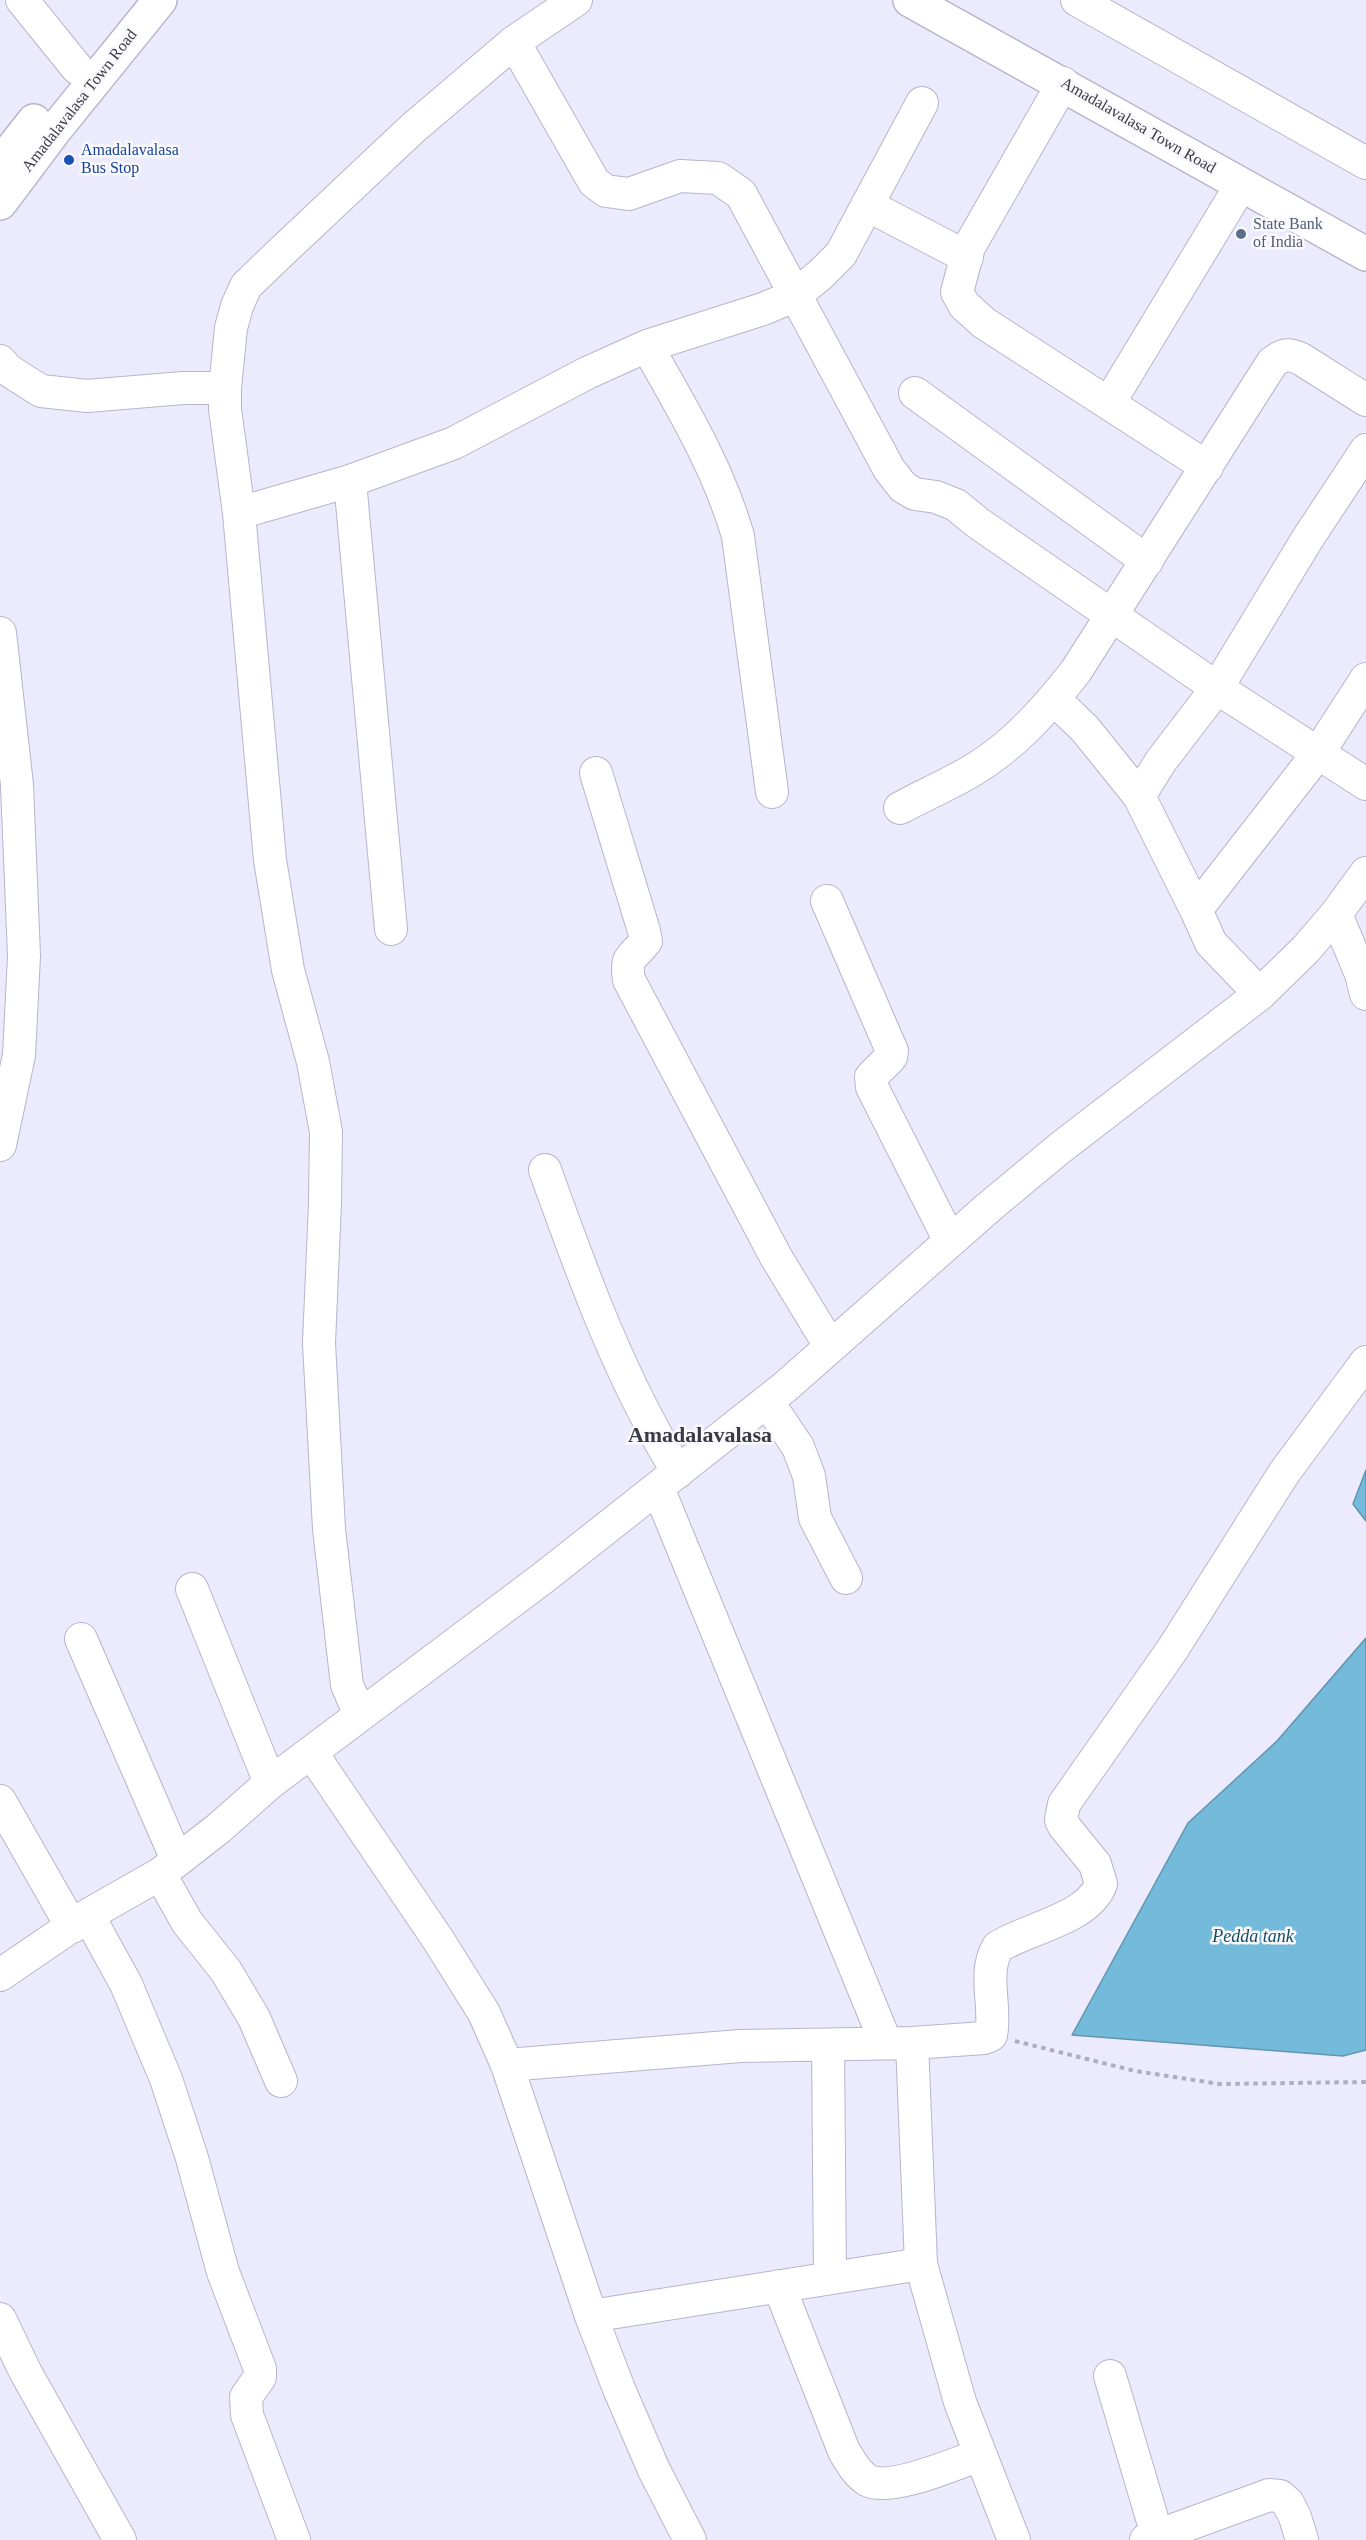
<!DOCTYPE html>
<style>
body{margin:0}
canvas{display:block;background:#eceafd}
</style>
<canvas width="1366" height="2540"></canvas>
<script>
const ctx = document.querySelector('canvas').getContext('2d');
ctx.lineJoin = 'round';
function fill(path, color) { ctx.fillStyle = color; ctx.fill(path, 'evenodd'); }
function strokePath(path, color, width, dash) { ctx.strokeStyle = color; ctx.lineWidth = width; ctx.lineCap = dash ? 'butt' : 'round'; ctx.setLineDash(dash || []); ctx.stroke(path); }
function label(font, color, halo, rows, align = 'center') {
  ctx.font = font + ' Georgia,serif'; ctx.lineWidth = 5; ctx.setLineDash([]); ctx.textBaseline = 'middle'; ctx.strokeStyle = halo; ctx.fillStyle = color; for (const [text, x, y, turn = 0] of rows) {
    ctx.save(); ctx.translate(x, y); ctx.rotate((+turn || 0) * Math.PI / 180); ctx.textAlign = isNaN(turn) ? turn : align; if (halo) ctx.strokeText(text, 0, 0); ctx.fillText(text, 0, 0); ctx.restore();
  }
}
const water = new Path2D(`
 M 1366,1470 L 1366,1521 L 1353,1504 Z
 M 1366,1638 L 1366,2050 L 1343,2056 L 1072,2035 L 1188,1823 L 1277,1741 Z`);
fill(water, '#74badb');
strokePath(water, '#6394ad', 1.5);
const minor = new Path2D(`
 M 22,0 L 77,68
 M 1077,0 L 1366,163
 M 514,42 L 594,182 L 606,191 L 629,194 L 680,176 L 718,178 L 741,194 L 889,469 L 903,487 L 915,494 L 936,497 L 956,505 L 978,523 L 1217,688 L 1366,784
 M 1063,83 L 969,247 L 957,292 L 964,305 L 984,323 L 1207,467
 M 867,205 L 967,257
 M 647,346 C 682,408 718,467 738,536 L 772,792
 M 0,361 L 8,370 L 41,391 L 87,396 L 183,388 L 225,388
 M 915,393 L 1147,561
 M 1109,403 L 1241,185
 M 350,481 L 391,929
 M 239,513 L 350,481 L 454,443 L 587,373 L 647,346 L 763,309 L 794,296 L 820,275 L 841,254 L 922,103
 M 0,633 L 17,785 L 24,956 L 19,1055 L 0,1145
 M 1054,699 L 1085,729 L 1139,796 L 1196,910
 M 596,773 L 644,931 L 646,941 C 632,959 625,955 629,980 L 776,1257 L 830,1346
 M 1139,796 L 1161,761 L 1217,688 L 1308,538 L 1366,450
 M 900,808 C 924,795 950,784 973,770 C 1015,745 1046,709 1076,671 L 1272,363 C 1283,354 1288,353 1301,359 L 1366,400
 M 827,901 L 892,1051 L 891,1057 L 871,1077 L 872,1087 L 950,1241
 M 1336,914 L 1361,974 L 1366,994
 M 1260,994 L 1211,943 L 1196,910 L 1319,752 L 1366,679
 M 545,1170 C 582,1273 620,1379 678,1472
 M 767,1401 L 798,1447 L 809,1476 L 815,1518 L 846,1578
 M 658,1488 L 886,2043
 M 192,1589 L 270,1783
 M 81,1639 L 177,1860
 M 360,1715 L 347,1685 L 329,1529 L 319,1343 L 325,1203 L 326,1132 L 313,1062 L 288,970 L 270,860 L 239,513 L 225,409 L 225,388 L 231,328 L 237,306 L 246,286 L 276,257 L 412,129 L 514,42 L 576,0
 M 311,1752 L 439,1941 L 484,2013 L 507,2065 L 591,2316 L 619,2389 L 654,2470 L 690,2540
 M 0,1801 L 72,1927
 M 160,1874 L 187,1922 L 226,1971 L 254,2018 L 281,2081
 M 88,1915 L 126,1984 L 166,2079 L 192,2158 L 223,2272 L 260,2369 L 260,2377 L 246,2397 L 247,2415 L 294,2540
 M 0,1975 L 88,1915 L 160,1874 L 219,1828 L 270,1783 L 543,1578 L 785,1387 L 989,1207 L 1060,1148 L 1260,994 L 1306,949 L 1336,914 L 1366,873
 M 912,2043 L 921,2264 L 960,2402 L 1014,2540
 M 828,2045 L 830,2278
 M 507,2065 L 740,2046 L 912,2043 L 984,2038 L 991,2035 C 997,2007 982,1973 998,1947 C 1028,1928 1088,1919 1101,1884 L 1095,1864 L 1064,1826 L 1061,1820 L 1064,1804 L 1172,1650 L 1284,1473 L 1366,1362
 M 779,2286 L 844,2451 C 850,2461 857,2474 867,2480 C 890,2493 956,2463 980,2455
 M 591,2316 L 921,2264
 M 0,2319 L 26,2373 L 120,2540
 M 1110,2376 L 1157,2535
 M 1146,2540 L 1269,2495 L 1280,2496 L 1288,2503 L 1295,2517 L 1302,2540`);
const major = new Path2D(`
 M 910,0 L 1366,254
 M 0,164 L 34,121
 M 0,203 L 54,131 L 160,0`);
strokePath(minor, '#b7b5cb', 34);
strokePath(major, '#b7b5cb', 36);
strokePath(new Path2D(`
 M 1015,2041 L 1135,2071 L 1220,2084 L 1366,2082`), '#b0aebe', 4, [4.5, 4.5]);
strokePath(minor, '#fff', 32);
strokePath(major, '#fff', 33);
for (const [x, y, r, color] of [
 [69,160,6,"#1a4fb4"],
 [1241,234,6,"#5c6f8a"]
]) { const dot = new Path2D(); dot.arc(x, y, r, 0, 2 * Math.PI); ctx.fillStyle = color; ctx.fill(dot); strokePath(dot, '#faf9fe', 2); }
label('16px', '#3b3a43', '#faf9fe', [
 ["Amadalavalasa Town Road",80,101,-52],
 ["Amadalavalasa Town Road",1138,126,30]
]);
label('16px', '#164399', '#faf9fe', [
 ["Amadalavalasa",81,151],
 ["Bus Stop",81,169]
], 'left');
label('16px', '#4e5e75', '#faf9fe', [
 ["State Bank",1253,225],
 ["of India",1253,243]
], 'left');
label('italic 18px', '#134d64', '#faf9fe', [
 ["Pedda tank",1253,1937]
]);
label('bold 22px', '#3b3a43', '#faf9fe', [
 ["Amadalavalasa",700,1436]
]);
</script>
